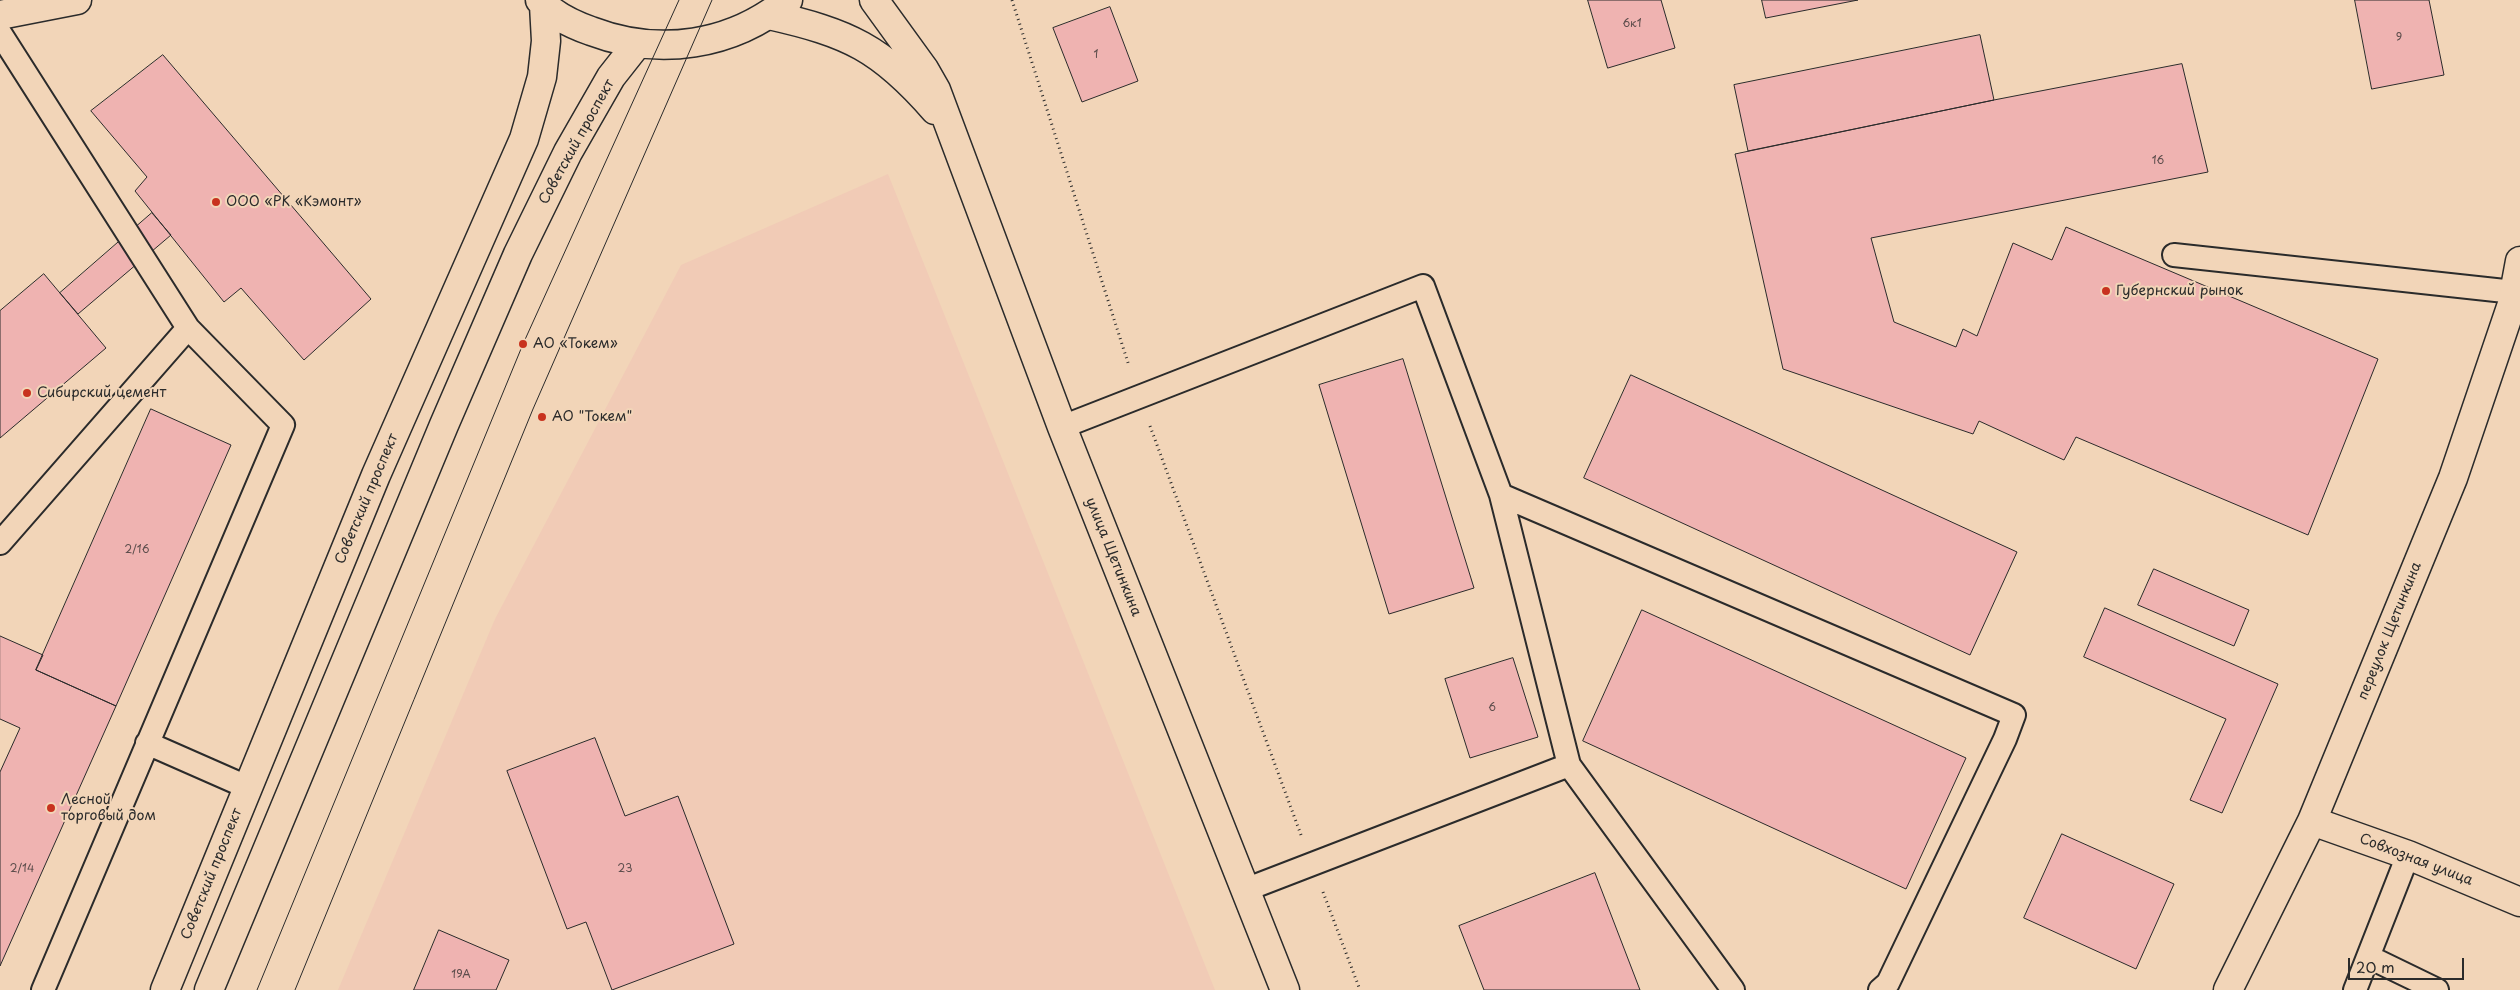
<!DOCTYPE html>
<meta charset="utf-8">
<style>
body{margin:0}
#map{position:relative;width:2520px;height:990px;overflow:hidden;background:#f2d5b8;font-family:"Playpen Sans",sans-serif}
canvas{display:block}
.scale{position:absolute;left:2348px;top:958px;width:116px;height:22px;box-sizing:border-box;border:2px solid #2b2b2b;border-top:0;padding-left:6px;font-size:15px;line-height:18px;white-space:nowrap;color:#2b2b2b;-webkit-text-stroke:4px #f2d5b8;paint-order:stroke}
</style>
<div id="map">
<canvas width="2520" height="990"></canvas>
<div class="scale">20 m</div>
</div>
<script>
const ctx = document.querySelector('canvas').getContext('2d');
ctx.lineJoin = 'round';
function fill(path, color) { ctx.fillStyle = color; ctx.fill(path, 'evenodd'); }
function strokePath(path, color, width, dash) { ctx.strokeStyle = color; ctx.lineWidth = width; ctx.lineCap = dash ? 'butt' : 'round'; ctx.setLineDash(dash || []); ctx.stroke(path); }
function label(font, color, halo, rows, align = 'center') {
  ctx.font = font + ' "Playpen Sans",sans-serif'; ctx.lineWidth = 4; ctx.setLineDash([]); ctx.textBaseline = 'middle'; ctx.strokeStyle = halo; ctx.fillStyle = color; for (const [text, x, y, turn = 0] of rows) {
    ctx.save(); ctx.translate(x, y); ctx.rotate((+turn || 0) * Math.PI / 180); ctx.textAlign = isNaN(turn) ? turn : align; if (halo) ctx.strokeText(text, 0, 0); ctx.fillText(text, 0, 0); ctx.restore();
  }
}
fill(new Path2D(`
 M 888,174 L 1215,990 L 338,990 L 495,619 L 681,265 Z`), '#f1cbb6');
const building = new Path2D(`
 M 1588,0 L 1661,0 L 1675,48 L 1608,68 Z
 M 1762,0 L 1858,0 L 1766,18 Z
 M 2355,0 L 2429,0 L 2444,75 L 2372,89 Z
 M 1110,7 L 1138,81 L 1082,102 L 1053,28 Z
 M 1980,35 L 1994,100 L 1748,151 L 1734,85 Z
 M 163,55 L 371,299 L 304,360 L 241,288 L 224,302 L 135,191 L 147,177 L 91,111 Z
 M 2182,64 L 2208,172 L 1871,238 L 1894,322 L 1956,347 L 1963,329 L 1977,336 L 2013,243 L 2052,260 L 2066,227 L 2378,359 L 2308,535 L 2076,437 L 2064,460 L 1979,421 L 1973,434 L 1783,369 L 1735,154 L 1994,100 Z
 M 152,213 L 171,235 L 78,314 L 60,293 Z
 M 44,274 L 106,348 L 0,438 L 0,311 Z
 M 1403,359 L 1474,588 L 1389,614 L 1319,385 Z
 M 1631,375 L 2017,552 L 1970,655 L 1584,478 Z
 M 151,409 L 231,445 L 116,706 L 36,670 Z
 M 2154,569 L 2249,610 L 2234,646 L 2138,605 Z
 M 2105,608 L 2278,684 L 2222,813 L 2190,800 L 2226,719 L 2084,657 Z
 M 1642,610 L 1966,758 L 1906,889 L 1583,741 Z
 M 0,636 L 43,655 L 36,670 L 116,706 L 0,966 L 0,772 L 20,728 L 0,719 Z
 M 1513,658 L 1538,737 L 1470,758 L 1445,679 Z
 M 595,738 L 625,816 L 678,796 L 734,944 L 612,990 L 586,922 L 567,929 L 507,771 Z
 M 2062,834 L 2174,884 L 2136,969 L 2024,918 Z
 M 1595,873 L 1640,990 L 1484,990 L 1459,926 Z
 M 439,930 L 509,960 L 496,990 L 414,990 Z`);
fill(building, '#efb3b1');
strokePath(building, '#2b2b2b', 1);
const service = new Path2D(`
 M 0,33 L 188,328 L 283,425 L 43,990
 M 2174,255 L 2514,292
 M 1062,427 L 1423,286 L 1501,495 L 1569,765 L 1733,990
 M 1501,495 L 2014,715 L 2005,739 L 1888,983 L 1880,990
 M 0,543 L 188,328
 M 147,743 L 247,787
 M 1245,890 L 1569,765
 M 2369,957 L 2437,990
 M 2355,990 L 2408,855`);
const minor = new Path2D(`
 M 0,15 L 77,0
 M 2312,821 L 2408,855 L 2520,902
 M 2228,990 L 2312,821 L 2453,478 L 2512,304 L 2520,261`);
const tertiary = new Path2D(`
 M 874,0 L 924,69 L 936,90 L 1062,427 L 1285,990
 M 769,15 C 849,33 881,48 935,110`);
const secondary = new Path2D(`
 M 540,0 C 552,15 574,25 591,31 C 659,57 732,46 788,0
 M 165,990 L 376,475 L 524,139 L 542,77 L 546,41 L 544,5
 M 209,990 L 444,425 L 518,254 L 568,152 L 611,77 L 637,44`);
strokePath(service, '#2b2b2b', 26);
strokePath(minor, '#2b2b2b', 31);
strokePath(tertiary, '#2b2b2b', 31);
strokePath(secondary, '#2b2b2b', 31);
strokePath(new Path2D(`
 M 1012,0 L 1129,366
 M 1150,426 L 1301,835
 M 1323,892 L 1360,990`), '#2b2b2b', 3, [1, 4]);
strokePath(service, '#f2d5b8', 22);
strokePath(minor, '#f2d5b8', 28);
strokePath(tertiary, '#f2d5b8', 28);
strokePath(secondary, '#f2d5b8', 28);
strokePath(new Path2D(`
 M 257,990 L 523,344 L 679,0
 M 295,990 L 533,409 L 712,0`), '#2b2b2b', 1);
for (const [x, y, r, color] of [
 [216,202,5,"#c8321e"],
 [2106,291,5,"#c8321e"],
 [523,344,5,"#c8321e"],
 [27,393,5,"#c8321e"],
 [542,417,5,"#c8321e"],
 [51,808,5,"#c8321e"]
]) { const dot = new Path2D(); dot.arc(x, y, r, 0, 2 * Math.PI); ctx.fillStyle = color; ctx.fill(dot); strokePath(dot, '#f2d5b8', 2); }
label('11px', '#5c4d4c', null, [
 ["6к1",1632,24],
 ["9",2399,38],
 ["1",1096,55],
 ["16",2158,161],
 ["2/16",137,550],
 ["6",1492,708],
 ["2/14",22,869],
 ["23",625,869],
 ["19А",461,975]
]);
label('14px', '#2b2b2b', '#f2d5b8', [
 ["Советский проспект",577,142,-61],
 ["Советский проспект",367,499,-67],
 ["улица Щетинкина",1113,557,68],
 ["переулок Щетинкина",2390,631,-68],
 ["Совхозная улица",2416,860,21],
 ["Советский проспект",212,874,-68]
]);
label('14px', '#2b2b2b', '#f2d5b8', [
 ["ООО «РК «Кэмонт»",226,202],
 ["Губернский рынок",2116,291],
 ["АО «Токем»",533,344],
 ["Сибирский цемент",37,393],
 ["АО \"Токем\"",552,417],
 ["Лесной",61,800],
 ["торговый дом",61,816]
], 'left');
</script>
